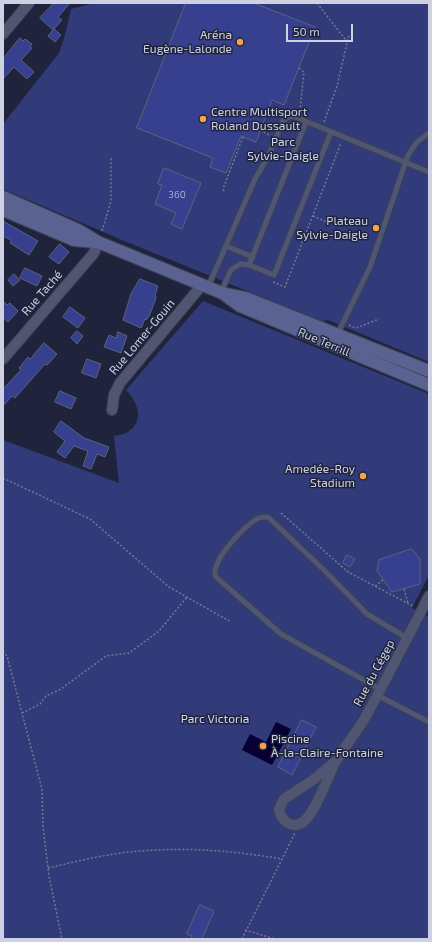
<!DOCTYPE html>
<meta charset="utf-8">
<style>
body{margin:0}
#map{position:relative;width:432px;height:942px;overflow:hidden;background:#1f243c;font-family:"Exo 2",sans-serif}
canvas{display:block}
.frame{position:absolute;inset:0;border:4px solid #cdd1e1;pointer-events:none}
.scale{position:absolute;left:286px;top:24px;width:67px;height:18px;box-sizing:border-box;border:2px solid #cdd1e1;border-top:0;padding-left:5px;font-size:12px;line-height:14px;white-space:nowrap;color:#cdd1e1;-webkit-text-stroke:3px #1f243c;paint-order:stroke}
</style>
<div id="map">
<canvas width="432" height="942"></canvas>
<div class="frame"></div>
<div class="scale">50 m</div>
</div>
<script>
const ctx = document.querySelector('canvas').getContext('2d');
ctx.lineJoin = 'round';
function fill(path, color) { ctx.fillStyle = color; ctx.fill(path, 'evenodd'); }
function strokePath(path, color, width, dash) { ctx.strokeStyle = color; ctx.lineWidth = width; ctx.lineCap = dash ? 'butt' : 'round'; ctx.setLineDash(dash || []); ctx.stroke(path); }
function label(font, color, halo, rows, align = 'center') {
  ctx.font = font + ' "Exo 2",sans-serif'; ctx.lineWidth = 3; ctx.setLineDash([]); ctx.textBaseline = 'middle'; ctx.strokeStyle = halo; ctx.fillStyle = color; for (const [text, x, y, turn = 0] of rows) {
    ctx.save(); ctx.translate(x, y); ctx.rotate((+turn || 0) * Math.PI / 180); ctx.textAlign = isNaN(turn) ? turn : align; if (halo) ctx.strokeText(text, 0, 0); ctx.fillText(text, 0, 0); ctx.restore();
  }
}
fill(new Path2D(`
 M 94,3 L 429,3 L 429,362 L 328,320 L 321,321 L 122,240 L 3,189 L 3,124 L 59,53 L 65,35 L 71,9 Z
 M 203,301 L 429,394 L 429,575 L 412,608 L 429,617 L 429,939 L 3,939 L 3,440 L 119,483 L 114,436 C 143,433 144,408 126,390 Z`), '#323b7a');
fill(new Path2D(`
 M 276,722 L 291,729 L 272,765 L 242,750 L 250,734 L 266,742 Z`), '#060035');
const building = new Path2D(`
 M 54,3 L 70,3 L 58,17 L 62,20 L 54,29 L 61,35 L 55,42 L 48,36 L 53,30 L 40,18 Z
 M 186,3 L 254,3 L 315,27 L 284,105 L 272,100 L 256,142 L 241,136 L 226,173 L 210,167 L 213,158 L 137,128 Z
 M 20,38 L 23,41 L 25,39 L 32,44 L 30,47 L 32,48 L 21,60 L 34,72 L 27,79 L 14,67 L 3,79 L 3,59 Z
 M 164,168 L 201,183 L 182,229 L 171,224 L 176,213 L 155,204 L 162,185 L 158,184 Z
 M 3,221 L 38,241 L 29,255 L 10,243 L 11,240 L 3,236 Z
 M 60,244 L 69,252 L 59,264 L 49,257 Z
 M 25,268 L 42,276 L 37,286 L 20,278 Z
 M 14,274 L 20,280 L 13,286 L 8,280 Z
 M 140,279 L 158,286 L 155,295 L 156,296 L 155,301 L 149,316 L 146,320 L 145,319 L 141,328 L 123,320 L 131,294 Z
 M 3,301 L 7,305 L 10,303 L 18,311 L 8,322 L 3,318 Z
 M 70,307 L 85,318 L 78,328 L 63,317 Z
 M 77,331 L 83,336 L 77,344 L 71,338 Z
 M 118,332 L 127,336 L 121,353 L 104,347 L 109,335 L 116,338 Z
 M 44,343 L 57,354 L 47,365 L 45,364 L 15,398 L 12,396 L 3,406 L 3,389 L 21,370 L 19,368 L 28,357 L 30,359 Z
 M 87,359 L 101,364 L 96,378 L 82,373 Z
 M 60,391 L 76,398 L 71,409 L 55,402 Z
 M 61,421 L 84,438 L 109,447 L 105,457 L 97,454 L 91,469 L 83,466 L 88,451 L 74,446 L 65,458 L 57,452 L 65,441 L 54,432 Z
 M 412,549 L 420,559 L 420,584 L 392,592 L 377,571 L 379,560 Z
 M 347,555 L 355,559 L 350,567 L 343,563 Z
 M 302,720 L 316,727 L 292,775 L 278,767 Z
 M 200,905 L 214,911 L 202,939 L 191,939 L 192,936 L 187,934 Z`);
fill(building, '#37408f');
strokePath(building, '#5b627d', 1);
const lane = new Path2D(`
 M 306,122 L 249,265 L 274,275 L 331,132
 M 226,246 L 253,257
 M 208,287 L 255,179 L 268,157 L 283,121 L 288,117 L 293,116 L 429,172
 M 221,292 L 231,270 L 240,264 L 249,265
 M 337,335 L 370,267 L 408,155 L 417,142 L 429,133
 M 380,689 L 281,634 L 216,577 C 208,564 246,523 259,518 C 262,517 265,517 268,517 L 324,570 L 367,614 L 407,638
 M 377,695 L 429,722`);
const street = new Path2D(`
 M 3,34 L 29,3
 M 3,359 L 94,253 L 98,242
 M 112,410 L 114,395 L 120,383 L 202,285
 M 337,760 L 313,780 L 284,799 L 279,809 C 281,820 291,830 303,822 C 315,814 328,776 336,761 C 345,746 356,733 365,718 C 387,678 408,637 429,596`);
const secondary = new Path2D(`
 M 3,197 L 78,230 L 98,242 L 222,293 L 246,298 L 429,371
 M 3,210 L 74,240 L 95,242
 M 225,295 L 240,306 L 429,385`);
strokePath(lane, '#3c4054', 7);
strokePath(street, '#3c4054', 12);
strokePath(secondary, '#3c4054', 14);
strokePath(new Path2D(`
 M 317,3 L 345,39 L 348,40
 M 299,68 L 304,72 L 300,111
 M 269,109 L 280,113
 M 324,122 L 337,86 L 349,35
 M 260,130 L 269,135
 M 224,191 L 223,189 L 243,137
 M 313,216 L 327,222
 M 102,231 L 111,201 L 111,157
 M 273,282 L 285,287 L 341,143
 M 349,325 L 356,328 L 379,319
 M 3,478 L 90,519 L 169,587 L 231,622
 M 281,513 L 348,572 L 413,606
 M 375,586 L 383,580
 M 404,589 L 408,603
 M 3,651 L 7,656 L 42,789 L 43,826 L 49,876 L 62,939
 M 22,713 L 40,704 L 46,696 L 61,689 L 106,656 L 129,653 L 159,631 L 187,597
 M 48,868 C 78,861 110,853 141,851 C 189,847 235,851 282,859
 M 245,930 L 275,939
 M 242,939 L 295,833`), '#73788c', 1.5, [2, 2]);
strokePath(lane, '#505671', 5);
strokePath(street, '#505671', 10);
strokePath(secondary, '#596291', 12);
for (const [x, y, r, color] of [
 [240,42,4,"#f7a248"],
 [203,119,4,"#f7a248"],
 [376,228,4,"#f7a248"],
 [363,476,4,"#f7a248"],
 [263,746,4,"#f7a248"]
]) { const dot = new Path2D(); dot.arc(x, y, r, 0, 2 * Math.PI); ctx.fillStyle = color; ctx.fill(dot); strokePath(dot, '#1f243c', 1.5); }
label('10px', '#a8adcc', null, [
 ["360",177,195]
]);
label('12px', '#cdd1e1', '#1f243c', [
 ["Aréna",232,35],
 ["Eugène-Lalonde",232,49],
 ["Centre Multisport",211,112,"left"],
 ["Roland Dussault",211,126,"left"],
 ["Plateau",368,221],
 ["Sylvie-Daigle",368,235],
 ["Amedée-Roy",355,469],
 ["Stadium",355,483],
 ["Piscine",271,739,"left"],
 ["À-la-Claire-Fontaine",271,753,"left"]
], 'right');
label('12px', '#d4dbf1', '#1f243c', [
 ["Parc",283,142],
 ["Sylvie-Daigle",283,156],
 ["Parc Victoria",215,719]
]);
label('12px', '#cdd1e1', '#1f243c', [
 ["Rue Taché",42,293,-49],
 ["Rue Lomer-Gouin",142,337,-50],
 ["Rue Terrill",324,342,23],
 ["Rue du Cégep",374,673,-62]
]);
</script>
